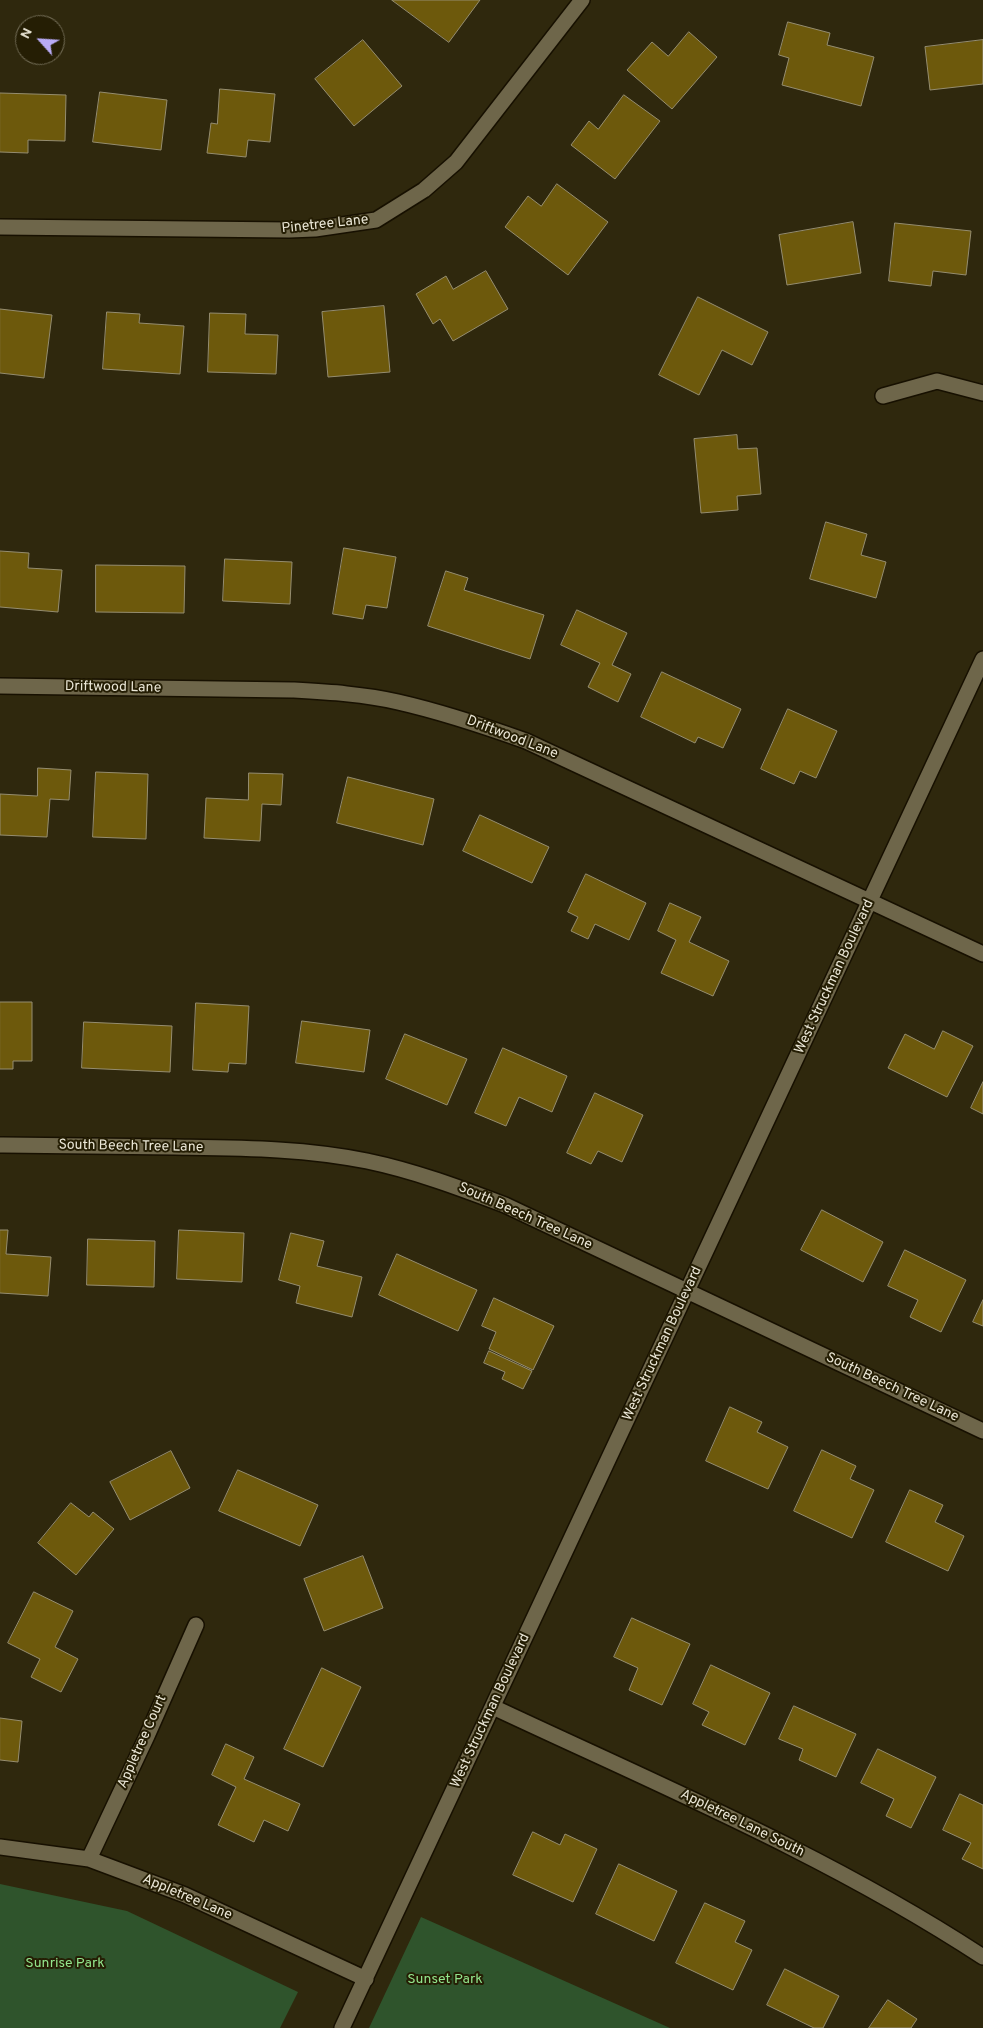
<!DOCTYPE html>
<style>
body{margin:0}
#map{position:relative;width:983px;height:2028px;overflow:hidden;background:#2f280d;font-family:Overpass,sans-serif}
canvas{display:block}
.north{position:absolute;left:15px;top:15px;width:50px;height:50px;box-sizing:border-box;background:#251e04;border:1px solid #746e58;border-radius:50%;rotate:296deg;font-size:14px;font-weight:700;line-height:20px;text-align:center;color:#ebe7d7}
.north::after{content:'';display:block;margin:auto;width:18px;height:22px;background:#b9abf7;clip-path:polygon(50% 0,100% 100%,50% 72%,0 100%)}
</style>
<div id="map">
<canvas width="983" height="2028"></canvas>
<div class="north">N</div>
</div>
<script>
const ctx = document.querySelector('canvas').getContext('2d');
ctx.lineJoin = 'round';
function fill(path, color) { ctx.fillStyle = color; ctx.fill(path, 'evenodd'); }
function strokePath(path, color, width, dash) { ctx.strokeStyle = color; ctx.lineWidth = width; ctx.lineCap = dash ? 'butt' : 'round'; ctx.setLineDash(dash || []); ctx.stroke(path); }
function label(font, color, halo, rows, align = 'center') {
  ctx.font = font + ' Overpass,sans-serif'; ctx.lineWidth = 4; ctx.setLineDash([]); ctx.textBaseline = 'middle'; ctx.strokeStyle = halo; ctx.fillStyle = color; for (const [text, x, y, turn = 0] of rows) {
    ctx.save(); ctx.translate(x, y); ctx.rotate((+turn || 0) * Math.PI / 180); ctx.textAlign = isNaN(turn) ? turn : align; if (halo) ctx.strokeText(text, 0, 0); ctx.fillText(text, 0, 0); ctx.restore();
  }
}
fill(new Path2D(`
 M 0,1884 L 127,1911 L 298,1992 L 280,2028 L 0,2028 Z
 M 421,1917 L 670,2028 L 369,2028 Z`), '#2f542c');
const building = new Path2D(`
 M 392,0 L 480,0 L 449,42 Z
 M 788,22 L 830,33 L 827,45 L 874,57 L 861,106 L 782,85 L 789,58 L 779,55 Z
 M 689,32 L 717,57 L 672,109 L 627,70 L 652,42 L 668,56 Z
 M 363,40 L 402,86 L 354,126 L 315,79 Z
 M 983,40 L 983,84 L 930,90 L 925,47 Z
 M 220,89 L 275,94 L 270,142 L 248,140 L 246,157 L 207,153 L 211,123 L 217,124 Z
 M 100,92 L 167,100 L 161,150 L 93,142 Z
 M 0,93 L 66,95 L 65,141 L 28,140 L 28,153 L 0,152 Z
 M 624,95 L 660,121 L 615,179 L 571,145 L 589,121 L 598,129 Z
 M 557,184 L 608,222 L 568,275 L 505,227 L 528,196 L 541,206 Z
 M 853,222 L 861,273 L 787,285 L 779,235 Z
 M 895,223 L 971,231 L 966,275 L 933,271 L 931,286 L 889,281 Z
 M 486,271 L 508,309 L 453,341 L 440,319 L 433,324 L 416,294 L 446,276 L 453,289 Z
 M 698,297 L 768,332 L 752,365 L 722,350 L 699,395 L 659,375 Z
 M 384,306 L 390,372 L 328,377 L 322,312 Z
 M 0,309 L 52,315 L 44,378 L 0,373 Z
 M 107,312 L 140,314 L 139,323 L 184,326 L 180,374 L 103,369 Z
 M 210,313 L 246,314 L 245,334 L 278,335 L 276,374 L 208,372 Z
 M 737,435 L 738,449 L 757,448 L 761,494 L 737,496 L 738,510 L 701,513 L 694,439 Z
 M 826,522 L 867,534 L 861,555 L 886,562 L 876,598 L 810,579 Z
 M 344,548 L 396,557 L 387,608 L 366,605 L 363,619 L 333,614 Z
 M 0,551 L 29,553 L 28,568 L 62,570 L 58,612 L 0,607 Z
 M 225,559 L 292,562 L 290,604 L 223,601 Z
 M 96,565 L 185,566 L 184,613 L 96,612 Z
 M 446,571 L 468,578 L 464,590 L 544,615 L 530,659 L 428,626 Z
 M 577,610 L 627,633 L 612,665 L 631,674 L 618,702 L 588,687 L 600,663 L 561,645 Z
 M 662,672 L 741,709 L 723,748 L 698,737 L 695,743 L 641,717 Z
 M 788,709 L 837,731 L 816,778 L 800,771 L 794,784 L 761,769 Z
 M 38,768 L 71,770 L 69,800 L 50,799 L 47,837 L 0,835 L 0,794 L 37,796 Z
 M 96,772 L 148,774 L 146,839 L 93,837 Z
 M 249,773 L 283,774 L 281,805 L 262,804 L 260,841 L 204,838 L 206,798 L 248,800 Z
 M 348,777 L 434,799 L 423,845 L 337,823 Z
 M 480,815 L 549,847 L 532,883 L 463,851 Z
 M 586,874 L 646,903 L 629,940 L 595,924 L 588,939 L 571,931 L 578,917 L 568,912 Z
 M 670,903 L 701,917 L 689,942 L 729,961 L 713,996 L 661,973 L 676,940 L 658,931 Z
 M 0,1002 L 32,1002 L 32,1061 L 13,1061 L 13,1069 L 0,1069 Z
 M 196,1003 L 249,1006 L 246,1064 L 229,1063 L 228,1072 L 193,1070 Z
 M 302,1021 L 370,1030 L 364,1072 L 296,1063 Z
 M 84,1022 L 172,1026 L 170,1072 L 82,1068 Z
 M 943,1031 L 973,1046 L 947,1097 L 888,1068 L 905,1034 L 934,1049 Z
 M 405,1034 L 467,1059 L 447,1105 L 386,1079 Z
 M 503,1048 L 567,1076 L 552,1112 L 519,1097 L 506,1126 L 475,1113 Z
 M 983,1082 L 983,1114 L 971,1108 Z
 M 595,1093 L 643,1115 L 622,1162 L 598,1151 L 591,1164 L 567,1153 Z
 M 822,1210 L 883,1242 L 863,1282 L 801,1250 Z
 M 0,1230 L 8,1230 L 6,1254 L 51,1257 L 48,1296 L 0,1293 Z
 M 179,1230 L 244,1233 L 242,1282 L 177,1279 Z
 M 291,1233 L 324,1241 L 317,1266 L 362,1277 L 352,1317 L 296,1303 L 300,1286 L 279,1280 Z
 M 88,1239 L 155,1241 L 154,1287 L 87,1285 Z
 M 905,1250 L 966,1280 L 941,1332 L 910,1317 L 918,1300 L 888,1286 Z
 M 397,1254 L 477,1290 L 458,1331 L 379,1295 Z
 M 494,1298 L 554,1326 L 533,1370 L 489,1349 L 496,1332 L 482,1326 Z
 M 983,1300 L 983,1326 L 973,1322 Z
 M 489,1351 L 532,1371 L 523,1389 L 502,1379 L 505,1372 L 484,1363 Z
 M 730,1407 L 762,1422 L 757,1432 L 788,1447 L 768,1489 L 706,1461 Z
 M 822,1450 L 856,1466 L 850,1479 L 874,1490 L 852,1538 L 794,1511 Z
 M 171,1451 L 190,1488 L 130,1520 L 110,1482 Z
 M 238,1470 L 318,1505 L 300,1546 L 219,1511 Z
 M 910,1490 L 943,1505 L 935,1522 L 964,1536 L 948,1571 L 886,1542 Z
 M 71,1503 L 89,1517 L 93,1512 L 114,1529 L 76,1575 L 38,1543 Z
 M 363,1556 L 383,1608 L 324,1631 L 304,1579 Z
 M 34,1592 L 73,1611 L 55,1647 L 78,1659 L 61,1692 L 31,1677 L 40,1659 L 8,1643 Z
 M 632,1618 L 690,1644 L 662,1705 L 629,1690 L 638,1668 L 614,1657 Z
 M 711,1665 L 770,1693 L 745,1745 L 702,1725 L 709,1712 L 693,1704 Z
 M 322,1668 L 361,1687 L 323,1767 L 284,1749 Z
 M 794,1706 L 856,1734 L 836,1777 L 799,1760 L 803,1749 L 779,1739 Z
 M 0,1718 L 22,1721 L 18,1762 L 0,1760 Z
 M 226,1744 L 254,1757 L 244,1779 L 300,1804 L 288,1831 L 264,1820 L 254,1842 L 218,1825 L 236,1787 L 212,1775 Z
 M 878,1749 L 936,1777 L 911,1828 L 886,1816 L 894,1799 L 861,1783 Z
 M 960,1794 L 983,1805 L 983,1869 L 962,1859 L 971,1843 L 943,1830 Z
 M 533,1832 L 560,1845 L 565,1834 L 597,1849 L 573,1902 L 513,1875 Z
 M 619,1864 L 677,1891 L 654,1941 L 596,1914 Z
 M 705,1903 L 745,1921 L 735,1942 L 752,1950 L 733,1990 L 676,1963 Z
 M 785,1969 L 839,1996 L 823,2028 L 814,2028 L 767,2005 Z
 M 888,2000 L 917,2019 L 911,2028 L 869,2028 Z`);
fill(building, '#6d590c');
strokePath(building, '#958d70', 1);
const minor = new Path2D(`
 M 0,227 L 289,230 L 315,229 L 376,220 L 424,190 L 456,162 L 582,0
 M 883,396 L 937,381 L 983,393
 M 0,686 L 292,690 C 327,692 364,694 398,702 C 442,712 484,726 526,741 L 983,954
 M 0,1145 C 58,1146 116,1146 175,1147 C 239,1148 304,1148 367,1161 C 415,1171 460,1188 505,1205 L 983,1431
 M 493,1707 C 659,1785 829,1856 983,1957
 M 0,1847 L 89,1859 L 185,1895 L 366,1979
 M 89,1859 L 147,1736 L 196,1625
 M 342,2028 L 983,659`);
strokePath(minor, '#171000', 18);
strokePath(minor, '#6e664a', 15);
label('14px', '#ebe7d7', '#251e04', [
 ["Pinetree Lane",325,225,-6],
 ["Driftwood Lane",113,688,1],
 ["Driftwood Lane",512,738,21],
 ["West Struckman Boulevard",835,977,-65],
 ["South Beech Tree Lane",131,1147,1],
 ["South Beech Tree Lane",525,1217,24],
 ["West Struckman Boulevard",663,1344,-65],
 ["South Beech Tree Lane",892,1388,25],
 ["West Struckman Boulevard",491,1711,-65],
 ["Appletree Court",143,1742,-66],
 ["Appletree Lane South",742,1824,26],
 ["Appletree Lane",187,1898,23]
]);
label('14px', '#92e58c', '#251e04', [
 ["Sunrise Park",65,1964],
 ["Sunset Park",445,1980]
]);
</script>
